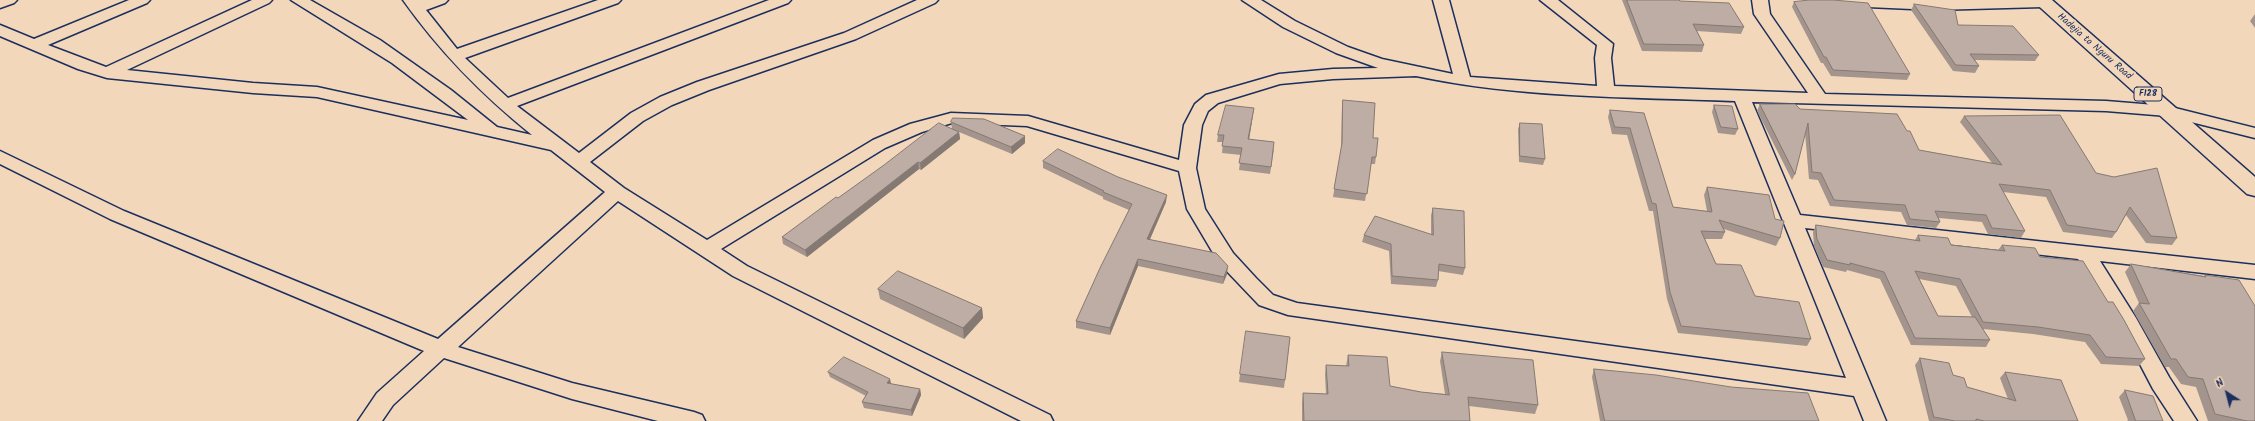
<!DOCTYPE html>
<style>
body{margin:0}
#map{position:relative;width:2255px;height:421px;overflow:hidden;background:#f3d7ba;font-family:Kalam,sans-serif}
canvas{display:block}
.north{position:absolute;left:2207px;top:373px;width:40px;height:40px;-webkit-text-stroke:3px #f3d7ba;paint-order:stroke;rotate:324deg;font-size:11px;font-weight:700;line-height:16px;text-align:center;color:#1b2f5e}
.north::after{content:'';display:block;margin:auto;width:14px;height:18px;background:#1b2f5e;clip-path:polygon(50% 0,100% 100%,50% 72%,0 100%)}
</style>
<div id="map">
<canvas width="2255" height="421"></canvas>
<div class="north">N</div>
</div>
<script>
const ctx = document.querySelector('canvas').getContext('2d');
ctx.lineJoin = 'round';
function strokePath(path, color, width, dash) { ctx.strokeStyle = color; ctx.lineWidth = width; ctx.lineCap = dash ? 'butt' : 'round'; ctx.setLineDash(dash || []); ctx.stroke(path); }
function fill(path, color) { ctx.fillStyle = color; ctx.fill(path, 'evenodd'); }
function label(font, color, halo, rows, align = 'center') {
  ctx.font = font + ' Kalam,sans-serif'; ctx.lineWidth = 4; ctx.setLineDash([]); ctx.textBaseline = 'middle'; ctx.strokeStyle = halo; ctx.fillStyle = color; for (const [text, x, y, turn = 0] of rows) {
    ctx.save(); ctx.translate(x, y); ctx.rotate((+turn || 0) * Math.PI / 180); ctx.textAlign = isNaN(turn) ? turn : align; if (halo) ctx.strokeText(text, 0, 0); ctx.fillText(text, 0, 0); ctx.restore();
  }
}
const street = new Path2D(`
 M 0,0 L 17,0 L 14,3 L 0,8 Z
 M 129,0 L 150,0 L 147,3 L 48,45 L 106,67 L 252,0 L 272,0 L 269,3 L 127,70 L 253,83 L 317,87 L 468,120 L 392,63 L 291,0 L 310,0 L 380,40 L 451,90 L 497,127 L 532,135 C 481,94 440,52 403,0 L 448,0 L 445,3 L 426,10 L 457,49 L 598,0 L 621,0 L 618,3 L 465,58 L 508,98 L 769,0 L 791,0 L 788,3 L 517,106 L 579,153 L 631,113 L 660,97 L 697,82 L 844,33 L 917,0 L 938,0 L 935,3 L 856,39 L 709,90 L 672,105 L 643,121 L 590,162 L 624,188 L 707,240 L 873,140 L 910,124 L 951,113 L 1028,116 L 1179,160 L 1184,125 L 1195,104 L 1206,95 L 1279,74 L 1333,69 L 1378,68 L 1336,53 L 1283,27 L 1242,0 L 1261,0 L 1295,21 L 1348,47 L 1382,59 L 1453,74 L 1433,0 L 1449,0 L 1470,77 L 1597,86 L 1595,58 L 1597,45 L 1540,0 L 1558,0 L 1613,44 L 1611,58 L 1614,86 L 1808,93 L 1754,14 L 1752,0 L 1768,0 L 1770,14 L 1825,94 L 2106,101 L 2167,106 L 2255,128 L 2255,138 L 2167,116 L 2106,111 L 1752,102 L 1800,215 L 2255,265 L 2255,279 L 2100,261 L 2136,318 L 2169,377 L 2197,421 L 2174,421 L 2153,389 L 2120,326 L 2078,259 L 1805,228 L 1886,421 L 1864,421 L 1854,396 L 1288,315 L 1259,305 L 1219,263 L 1187,209 L 1179,171 L 1027,126 L 952,123 L 922,132 L 885,148 L 721,249 L 747,266 L 1050,415 L 1053,421 L 1021,421 L 733,276 L 618,201 L 458,347 L 572,383 L 694,412 L 702,415 L 705,421 L 658,421 L 572,399 L 444,358 L 393,405 L 382,421 L 358,421 L 377,393 L 424,351 L 110,219 L 0,164 L 0,151 L 124,211 L 438,339 L 605,192 L 551,150 L 317,97 L 253,93 L 107,78 L 78,69 L 0,36 L 0,25 L 34,39 ZM 1416,76 C 1520,98 1629,97 1735,101 L 1846,378 L 1297,303 L 1273,295 L 1256,278 L 1233,253 L 1205,209 L 1196,168 L 1202,125 L 1208,111 L 1218,103 L 1280,84 L 1333,79 Z
 M 1815,0 L 2049,0 L 2051,2 L 2048,5 L 2043,7 L 1934,10 L 1823,5 L 1818,3 Z`);
const primary = new Path2D(`
 M 2032,0 L 2052,0 L 2255,177 L 2255,196 L 2247,194 Z`);
strokePath(street, '#1b2f5e', 3);
strokePath(primary, '#1b2f5e', 3);
fill(street, '#f3d7ba');
fill(primary, '#f3d7ba');
fill(new Path2D(`
 M 1622,0 L 1679,0 L 1680,1 L 1744,27 L 1741,34 L 1697,31 L 1704,45 L 1702,52 L 1642,51 Z
 M 1794,2 L 1910,74 L 1907,80 L 1831,76 L 1823,63 L 1821,63 L 1792,7 Z
 M 1914,4 L 1958,25 L 2039,55 L 2035,61 L 1975,60 L 1979,66 L 1975,73 L 1953,71 L 1911,10 Z
 M 2255,14 L 2255,28 L 2250,21 Z
 M 1343,100 L 1373,138 L 1376,157 L 1375,164 L 1371,164 L 1365,201 L 1333,197 L 1341,149 L 1342,107 Z
 M 1760,104 L 1800,109 L 1919,150 L 1992,163 L 1960,122 L 1964,116 L 2096,173 L 2177,238 L 2172,245 L 2146,243 L 2126,215 L 2116,232 L 2112,238 L 2063,232 L 2046,197 L 2003,192 L 2025,231 L 2021,238 L 1988,234 L 1982,222 L 1939,218 L 1940,222 L 1936,228 L 1907,225 L 1901,212 L 1830,206 L 1818,180 L 1809,179 L 1805,133 L 1795,174 L 1792,180 L 1757,111 Z
 M 1714,105 L 1738,129 L 1735,135 L 1718,133 L 1712,112 Z
 M 1254,108 L 1249,139 L 1274,149 L 1270,174 L 1239,170 L 1241,155 L 1222,153 L 1223,142 L 1217,142 L 1218,135 Z
 M 1610,110 L 1644,113 L 1673,207 L 1707,211 L 1704,195 L 1707,187 L 1780,238 L 1776,246 L 1724,229 L 1725,232 L 1722,239 L 1705,239 L 1716,264 L 1755,296 L 1811,339 L 1807,346 L 1678,333 L 1667,299 L 1653,211 L 1649,211 L 1627,135 L 1612,134 L 1608,117 Z
 M 951,122 L 1025,143 L 1012,154 L 959,132 L 960,139 L 921,170 L 919,169 L 807,257 L 783,244 L 782,237 L 838,198 L 952,129 Z
 M 1520,123 L 1545,159 L 1543,165 L 1519,162 L 1518,129 Z
 M 1043,161 L 1166,202 L 1150,239 L 1227,274 L 1223,284 L 1138,266 L 1110,335 L 1076,328 L 1076,321 L 1129,210 L 1103,199 L 1103,197 L 1043,168 Z
 M 1433,208 L 1465,268 L 1463,275 L 1438,271 L 1438,280 L 1436,287 L 1391,284 L 1389,251 L 1362,242 L 1364,235 L 1431,235 L 1431,215 Z
 M 1816,225 L 1915,240 L 1918,235 L 1951,245 L 1998,250 L 2002,245 L 2040,257 L 2108,302 L 2145,359 L 2139,366 L 2101,364 L 2085,342 L 2033,334 L 1983,329 L 1990,340 L 1986,347 L 1911,345 L 1880,279 L 1847,270 L 1846,272 L 1823,267 L 1814,246 L 1813,232 ZM 1919,279 L 1956,286 L 1972,317 L 1938,316 Z
 M 2131,264 L 2204,276 L 2205,275 L 2255,421 L 2208,421 L 2196,387 L 2181,384 L 2169,367 L 2165,367 L 2133,311 L 2139,303 L 2125,272 Z
 M 878,289 L 982,308 L 983,318 L 964,339 L 880,299 Z
 M 1290,337 L 1284,388 L 1239,382 L 1240,374 Z
 M 1442,352 L 1538,405 L 1535,414 L 1469,406 L 1470,421 L 1302,421 L 1302,402 L 1303,393 L 1326,394 L 1325,374 L 1326,365 L 1346,366 L 1348,355 L 1390,386 L 1421,392 L 1445,394 L 1440,361 Z
 M 1920,358 L 1953,375 L 1967,387 L 2008,399 L 2000,378 L 2005,372 L 2078,421 L 1929,421 L 1915,365 Z
 M 1594,369 L 1819,421 L 1600,421 L 1592,377 Z
 M 828,372 L 890,379 L 891,384 L 920,389 L 921,395 L 912,416 L 864,408 L 862,402 L 866,396 L 830,377 Z
 M 2125,390 L 2163,421 L 2127,421 L 2128,420 L 2119,397 Z`), '#a3958d');
fill(new Path2D(`
 M 1254,108 L 1253,115 L 1248,146 L 1248,139 Z
 M 959,132 L 960,139 L 921,170 L 920,163 Z
 M 1025,136 L 1025,143 L 1012,154 L 1011,147 Z
 M 918,162 L 919,169 L 807,257 L 805,250 Z
 M 1167,195 L 1166,202 L 1147,246 L 1147,239 Z
 M 1138,259 L 1138,266 L 1110,335 L 1110,328 Z
 M 1228,266 L 1227,274 L 1223,284 L 1224,277 Z
 M 982,308 L 983,318 L 964,339 L 963,328 Z
 M 890,379 L 891,385 L 887,383 Z
 M 920,389 L 921,395 L 912,416 L 911,410 Z`), '#857973');
const building = new Path2D(`
 M 1627,0 L 1679,0 L 1680,1 L 1729,3 L 1744,27 L 1693,24 L 1704,45 L 1644,44 Z
 M 1810,0 L 1833,0 L 1868,3 L 1910,74 L 1833,70 L 1826,57 L 1824,57 L 1794,2 Z
 M 1914,4 L 1955,10 L 1958,25 L 2013,26 L 2039,55 L 1970,54 L 1979,66 L 1956,65 Z
 M 1343,100 L 1375,103 L 1373,138 L 1378,138 L 1376,157 L 1372,157 L 1367,194 L 1334,189 L 1342,143 Z
 M 1760,104 L 1795,104 L 1800,109 L 1897,114 L 1907,131 L 1910,131 L 1919,150 L 2002,165 L 1964,116 L 2060,115 L 2096,173 L 2114,177 L 2157,168 L 2177,238 L 2151,236 L 2130,207 L 2116,232 L 2067,225 L 2050,190 L 1999,184 L 2025,231 L 1992,228 L 1986,215 L 1935,211 L 1940,222 L 1910,219 L 1905,205 L 1834,200 L 1821,173 L 1812,172 L 1808,123 L 1795,174 Z
 M 1226,105 L 1254,108 L 1248,139 L 1274,142 L 1271,167 L 1239,163 L 1242,148 L 1222,146 L 1224,135 L 1218,135 Z
 M 1714,105 L 1732,106 L 1738,129 L 1721,127 Z
 M 1610,110 L 1644,113 L 1673,207 L 1712,212 L 1707,187 L 1769,195 L 1775,219 L 1784,221 L 1780,238 L 1719,220 L 1725,232 L 1701,231 L 1716,264 L 1741,265 L 1755,296 L 1799,302 L 1811,339 L 1681,326 L 1670,292 L 1656,204 L 1652,203 L 1630,128 L 1615,127 Z
 M 953,118 L 984,119 L 1025,136 L 1011,147 L 951,122 Z
 M 939,123 L 959,132 L 920,163 L 918,162 L 805,250 L 782,237 L 836,197 L 838,198 L 884,165 Z
 M 1520,123 L 1542,124 L 1545,159 L 1520,156 Z
 M 1058,149 L 1118,177 L 1167,195 L 1147,239 L 1216,253 L 1228,266 L 1224,277 L 1138,259 L 1110,328 L 1076,321 L 1100,268 L 1132,204 L 1103,192 L 1104,191 L 1043,161 Z
 M 1433,208 L 1464,211 L 1465,268 L 1439,264 L 1438,280 L 1392,276 L 1391,244 L 1364,235 L 1375,216 L 1433,235 Z
 M 1816,225 L 1920,241 L 1918,235 L 1948,238 L 1951,245 L 2005,251 L 2002,245 L 2035,248 L 2040,257 L 2083,261 L 2108,302 L 2113,302 L 2124,320 L 2145,359 L 2106,357 L 2090,335 L 2038,327 L 1983,322 L 1960,279 L 1915,271 L 1938,316 L 1975,317 L 1990,340 L 1915,338 L 1884,272 L 1850,263 L 1850,265 L 1827,260 L 1817,239 Z
 M 2131,264 L 2206,277 L 2205,275 L 2239,280 L 2255,306 L 2255,421 L 2247,421 L 2215,414 L 2203,379 L 2188,377 L 2176,359 L 2171,359 L 2139,303 L 2149,304 Z
 M 898,271 L 982,308 L 963,328 L 878,289 Z
 M 1246,331 L 1290,337 L 1285,380 L 1240,374 Z
 M 1442,352 L 1533,360 L 1538,405 L 1468,397 L 1470,421 L 1304,421 L 1303,393 L 1328,394 L 1326,365 L 1349,366 L 1348,355 L 1387,357 L 1390,386 L 1421,392 L 1449,395 Z
 M 844,357 L 890,379 L 887,383 L 920,389 L 911,410 L 862,402 L 868,392 L 828,372 Z
 M 1920,358 L 1949,363 L 1953,375 L 1964,378 L 1967,387 L 2016,401 L 2005,372 L 2061,380 L 2078,421 L 1984,421 L 1976,419 L 1976,421 L 1955,421 L 1934,417 Z
 M 1594,369 L 1656,375 L 1731,387 L 1808,393 L 1819,421 L 1605,421 Z
 M 2125,390 L 2153,396 L 2163,421 L 2136,421 Z`);
fill(building, '#beada4');
strokePath(building, '#857973', 1);
for (const [x, y, w] of [
 [2148,94,28]
]) { const box = new Path2D(); box.roundRect(x - w / 2, y - 7, w, 14, 3); ctx.fillStyle = '#f3d7ba'; ctx.fill(box); strokePath(box, '#1b2f5e', 1); }
label('bold 9px', '#1b2f5e', null, [
 ["F128",2148,94]
]);
label('10px', '#1b2f5e', '#f3d7ba', [
 ["Hadejia to Nguru Road",2094,47,41]
]);
</script>
